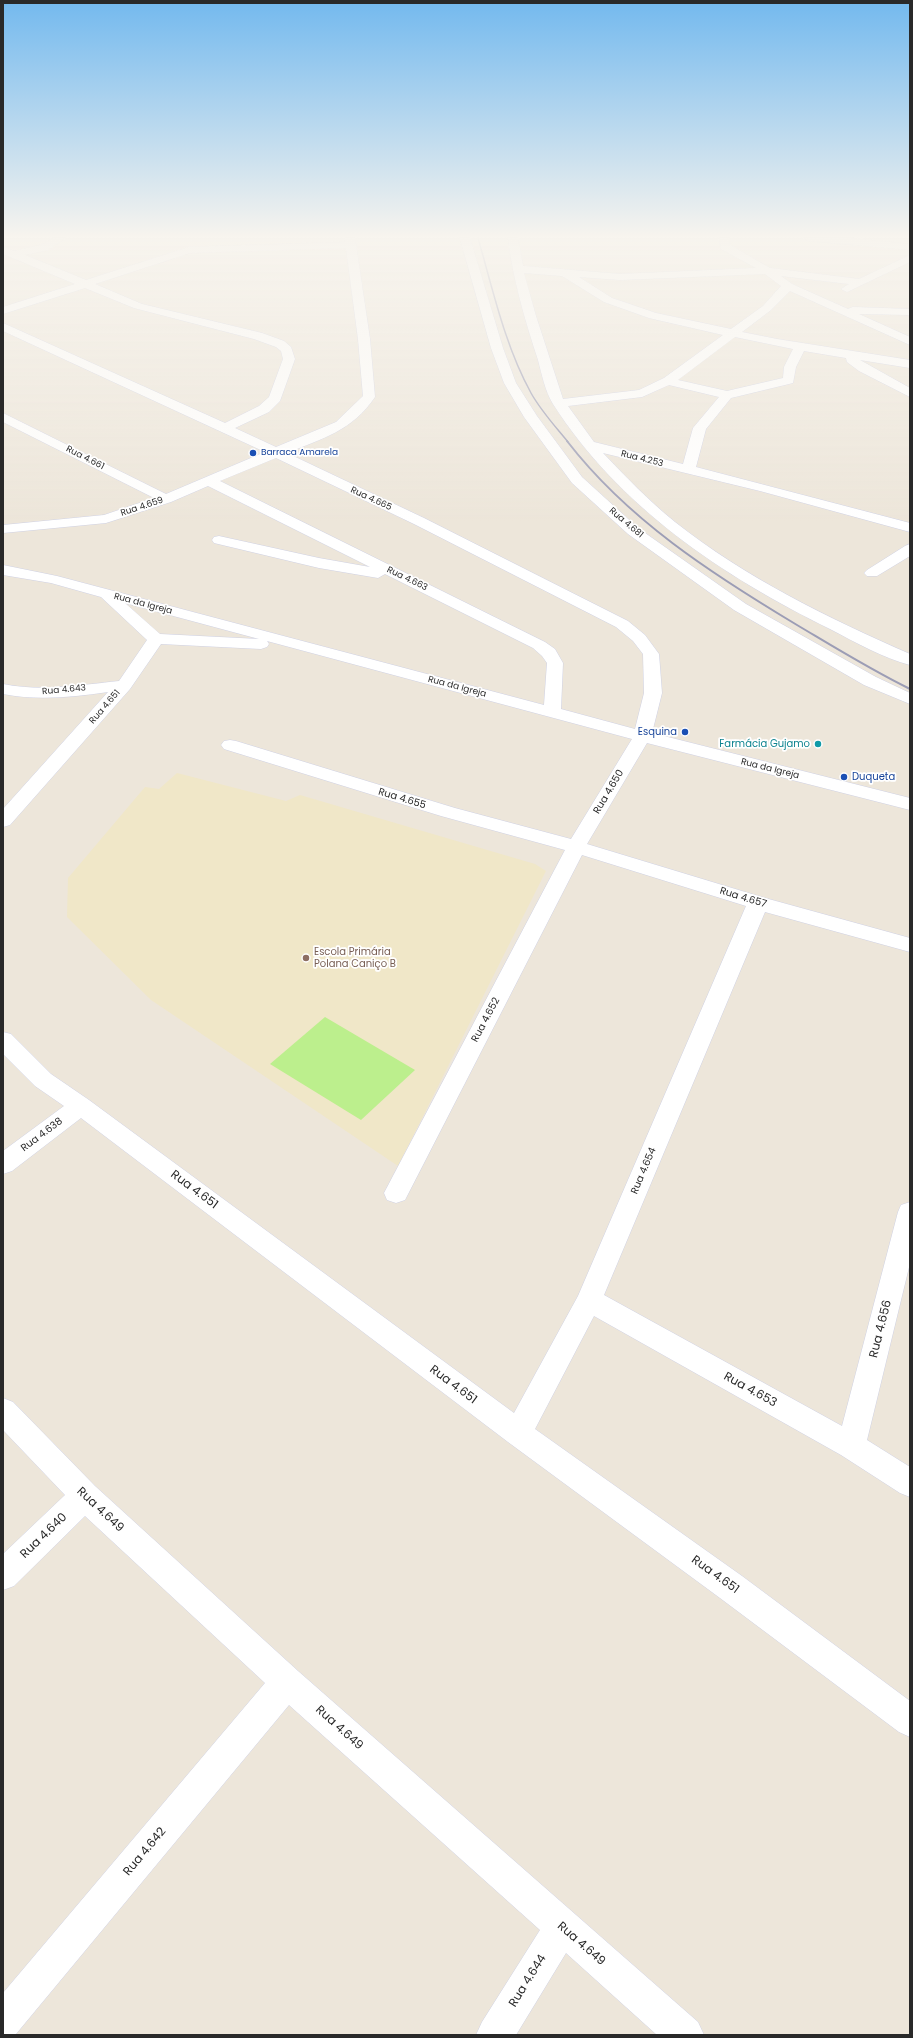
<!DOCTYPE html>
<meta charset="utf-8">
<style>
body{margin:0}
#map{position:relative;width:913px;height:2038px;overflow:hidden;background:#ede6da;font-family:Poppins,sans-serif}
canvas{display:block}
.frame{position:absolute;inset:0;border:4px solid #292929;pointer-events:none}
</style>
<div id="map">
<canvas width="913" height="2038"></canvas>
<div class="frame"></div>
</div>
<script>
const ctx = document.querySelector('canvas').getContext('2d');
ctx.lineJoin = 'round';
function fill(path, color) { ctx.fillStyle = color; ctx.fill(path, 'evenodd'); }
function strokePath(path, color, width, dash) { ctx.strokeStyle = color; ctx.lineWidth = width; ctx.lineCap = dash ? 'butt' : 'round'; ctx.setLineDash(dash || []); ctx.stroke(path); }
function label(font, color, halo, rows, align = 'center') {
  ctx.font = font + ' Poppins,sans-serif'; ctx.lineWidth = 3.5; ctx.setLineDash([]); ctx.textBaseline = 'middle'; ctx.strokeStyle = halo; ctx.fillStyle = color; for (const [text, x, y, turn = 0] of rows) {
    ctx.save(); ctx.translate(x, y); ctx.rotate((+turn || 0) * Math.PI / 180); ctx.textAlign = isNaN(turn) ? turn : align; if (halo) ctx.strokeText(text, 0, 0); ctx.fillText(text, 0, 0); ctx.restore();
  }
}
fill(new Path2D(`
 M 177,773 L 286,801 L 300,795 L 535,864 L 546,871 L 398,1166 L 151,1000 L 67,917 L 68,878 L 145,787 L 159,789 Z`), '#f0e7c8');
fill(new Path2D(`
 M 325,1017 L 415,1070 L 361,1120 L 270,1064 Z`), '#bcef8d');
const street = new Path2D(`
 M 53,238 L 66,238 L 48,250 L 25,255 L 86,280 L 189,247 L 345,242 L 345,238 L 355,238 L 370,339 L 375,397 C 352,431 323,438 287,453 L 424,518 L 628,621 L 645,635 L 659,654 L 662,693 L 652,733 L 910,798 L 910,810 L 647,743 L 587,844 L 765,898 L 910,938 L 910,952 L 765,912 L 604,1295 L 842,1426 L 898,1212 L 901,1205 L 910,1202 L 910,1263 L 867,1440 L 910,1467 L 910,1497 L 900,1493 L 841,1455 L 594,1316 L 535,1429 L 742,1576 L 910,1701 L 910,1737 L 899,1732 L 720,1598 L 508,1442 L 81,1118 L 12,1171 L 3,1174 L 3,1151 L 64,1106 L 35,1086 L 3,1054 L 3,1032 L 11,1034 L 51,1074 L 89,1100 L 514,1413 L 578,1296 L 746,906 L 582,855 L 405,1200 L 396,1203 L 387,1200 L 384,1193 L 565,850 L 441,816 L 224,749 L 221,745 L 224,741 L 230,740 L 236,741 L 455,808 L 571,839 L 632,739 L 267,641 L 269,644 L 267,647 L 261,649 L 161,644 L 130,689 L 10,825 L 3,827 L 3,809 L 108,692 C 73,697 39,701 3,694 L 3,684 C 42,692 80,685 119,681 L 147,640 L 101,597 L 51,583 L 3,575 L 3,565 L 57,576 L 544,705 L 547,663 L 542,656 L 533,648 L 385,574 L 378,578 L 319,568 L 214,543 L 212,540 L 214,537 L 219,536 L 319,558 L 370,567 L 208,486 L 171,502 L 106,523 L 3,533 L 3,525 L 104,515 L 154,498 L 3,422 L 3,413 L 166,494 L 265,452 L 3,331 L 3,323 L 225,423 L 259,406 L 269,397 L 283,359 L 281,351 L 276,347 L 254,339 L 134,308 L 85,288 L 3,314 L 3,307 L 75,284 L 3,254 L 3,247 L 14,251 L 41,245 ZM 346,248 L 358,339 L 363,396 L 336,422 L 276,447 L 235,428 L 269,412 L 280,401 L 295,359 L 291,347 L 284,341 L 262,333 L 142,304 L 95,284 L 190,253 ZM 276,458 L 414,524 L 616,627 L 633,641 L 643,654 L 644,693 L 635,729 L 561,709 L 563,663 L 555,649 L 545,642 L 220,481 ZM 125,603 L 259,639 L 160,634 Z
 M 460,238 L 470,238 L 503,348 L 516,383 L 537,416 L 582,477 L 638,528 L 746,604 L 876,677 L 910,693 L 910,704 L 864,685 L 734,610 L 628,534 L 572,483 L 524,417 L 504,383 L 491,348 Z
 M 508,238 L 518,238 L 523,266 L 620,274 L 756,268 L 721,249 L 719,238 L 729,238 L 730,245 L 770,268 L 859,279 L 910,255 L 910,262 L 847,292 L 841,289 L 849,284 L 781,276 L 792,284 L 848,309 L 853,307 L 910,309 L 910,315 L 859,314 L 910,337 L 910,345 L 790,291 L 771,310 L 742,332 L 777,339 L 910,360 L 910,368 L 860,360 L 910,388 L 910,397 L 859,371 L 847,362 L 846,358 L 804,351 L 796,367 L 793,383 L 731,398 L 706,429 L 696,467 L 910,523 L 910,532 L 760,491 L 603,453 C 626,477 649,501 675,522 C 746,578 828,618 910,654 L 910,665 C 883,658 855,642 830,629 C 722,576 618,506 553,404 C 545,391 542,375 538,360 C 525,320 513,280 508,238 ZM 524,273 L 562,276 L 604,302 L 649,318 L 723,335 L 664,378 L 639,390 L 563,399 L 536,316 ZM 765,274 L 781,286 L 763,306 L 731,329 L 656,313 L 612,298 L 579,277 L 620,280 ZM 735,337 L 793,349 L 784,367 L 783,378 L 727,391 L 678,380 ZM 669,385 L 719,397 L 693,428 L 683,464 L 594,442 L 568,406 L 642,397 Z
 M 804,238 L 849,238 L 910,244 L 910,250 L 809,241 Z
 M 910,544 L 910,556 L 877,576 L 867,576 L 864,573 L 867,570 L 905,546 Z
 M 3,1398 L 13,1402 L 95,1486 L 298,1671 L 698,2022 L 704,2035 L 657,2035 L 566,1953 L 516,2035 L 476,2035 L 482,2022 L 540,1930 L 289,1705 L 16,2034 L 3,2035 L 3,1993 L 265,1683 L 85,1516 L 14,1586 L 3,1590 L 3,1554 L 65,1495 L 3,1430 Z`);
strokePath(street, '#cfd1e3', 1);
fill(street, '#fff');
strokePath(new Path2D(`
 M 478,238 C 493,290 505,346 531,393 C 541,411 555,426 568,442`), '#9c9db5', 1.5);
strokePath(new Path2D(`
 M 567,441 C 628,520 712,574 797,625 C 834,647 871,670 910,689`), '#9c9db5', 2);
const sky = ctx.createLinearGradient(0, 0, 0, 524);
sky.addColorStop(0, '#73b9ee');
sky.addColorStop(0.45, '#f7f4ee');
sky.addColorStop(1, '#f7f4ee00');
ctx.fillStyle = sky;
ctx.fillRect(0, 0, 913, 524);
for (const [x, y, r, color] of [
 [253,453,4,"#1a4fb4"],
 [685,732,4,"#1a4fb4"],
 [818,744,4,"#0f9aa8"],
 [844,777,4,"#1a4fb4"],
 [306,958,4,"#8d6e63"]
]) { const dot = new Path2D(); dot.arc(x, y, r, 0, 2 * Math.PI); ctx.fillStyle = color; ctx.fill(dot); strokePath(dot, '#fff', 1.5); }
label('9px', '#164399', '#fff', [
 ["Barraca Amarela",261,453]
], 'left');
label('9px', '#292929', '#fff', [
 ["Rua 4.661",85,458,27],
 ["Rua 4.253",642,459,14],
 ["Rua 4.665",371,499,25],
 ["Rua 4.659",142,507,-18],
 ["Rua 4.681",626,523,40],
 ["Rua 4.663",407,579,26],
 ["Rua da Igreja",143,604,15],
 ["Rua da Igreja",457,687,15],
 ["Rua 4.643",64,690,-5],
 ["Rua 4.651",105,707,-49],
 ["Rua da Igreja",770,769,14]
]);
label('10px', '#164399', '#fff', [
 ["Esquina",677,732],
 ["Duqueta",852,777,"left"]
], 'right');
label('10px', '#0d838f', '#fff', [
 ["Farmácia Gujamo",810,744]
], 'right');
label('10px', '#292929', '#fff', [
 ["Rua 4.650",609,792,-59],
 ["Rua 4.655",402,799,17],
 ["Rua 4.657",743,898,17],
 ["Rua 4.652",486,1020,-62],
 ["Rua 4.638",42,1135,-37],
 ["Rua 4.654",644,1171,-67]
]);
label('10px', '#785e54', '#fff', [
 ["Escola Primária",314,952],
 ["Polana Caniço B",314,964]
], 'left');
label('12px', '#292929', '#fff', [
 ["Rua 4.651",194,1190,37],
 ["Rua 4.656",881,1329,-76],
 ["Rua 4.651",453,1385,37],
 ["Rua 4.653",750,1390,29],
 ["Rua 4.649",100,1510,43],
 ["Rua 4.640",44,1536,-44],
 ["Rua 4.651",715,1575,36],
 ["Rua 4.649",339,1728,42],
 ["Rua 4.642",145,1852,-50],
 ["Rua 4.649",581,1944,41],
 ["Rua 4.644",528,1981,-58]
]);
</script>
